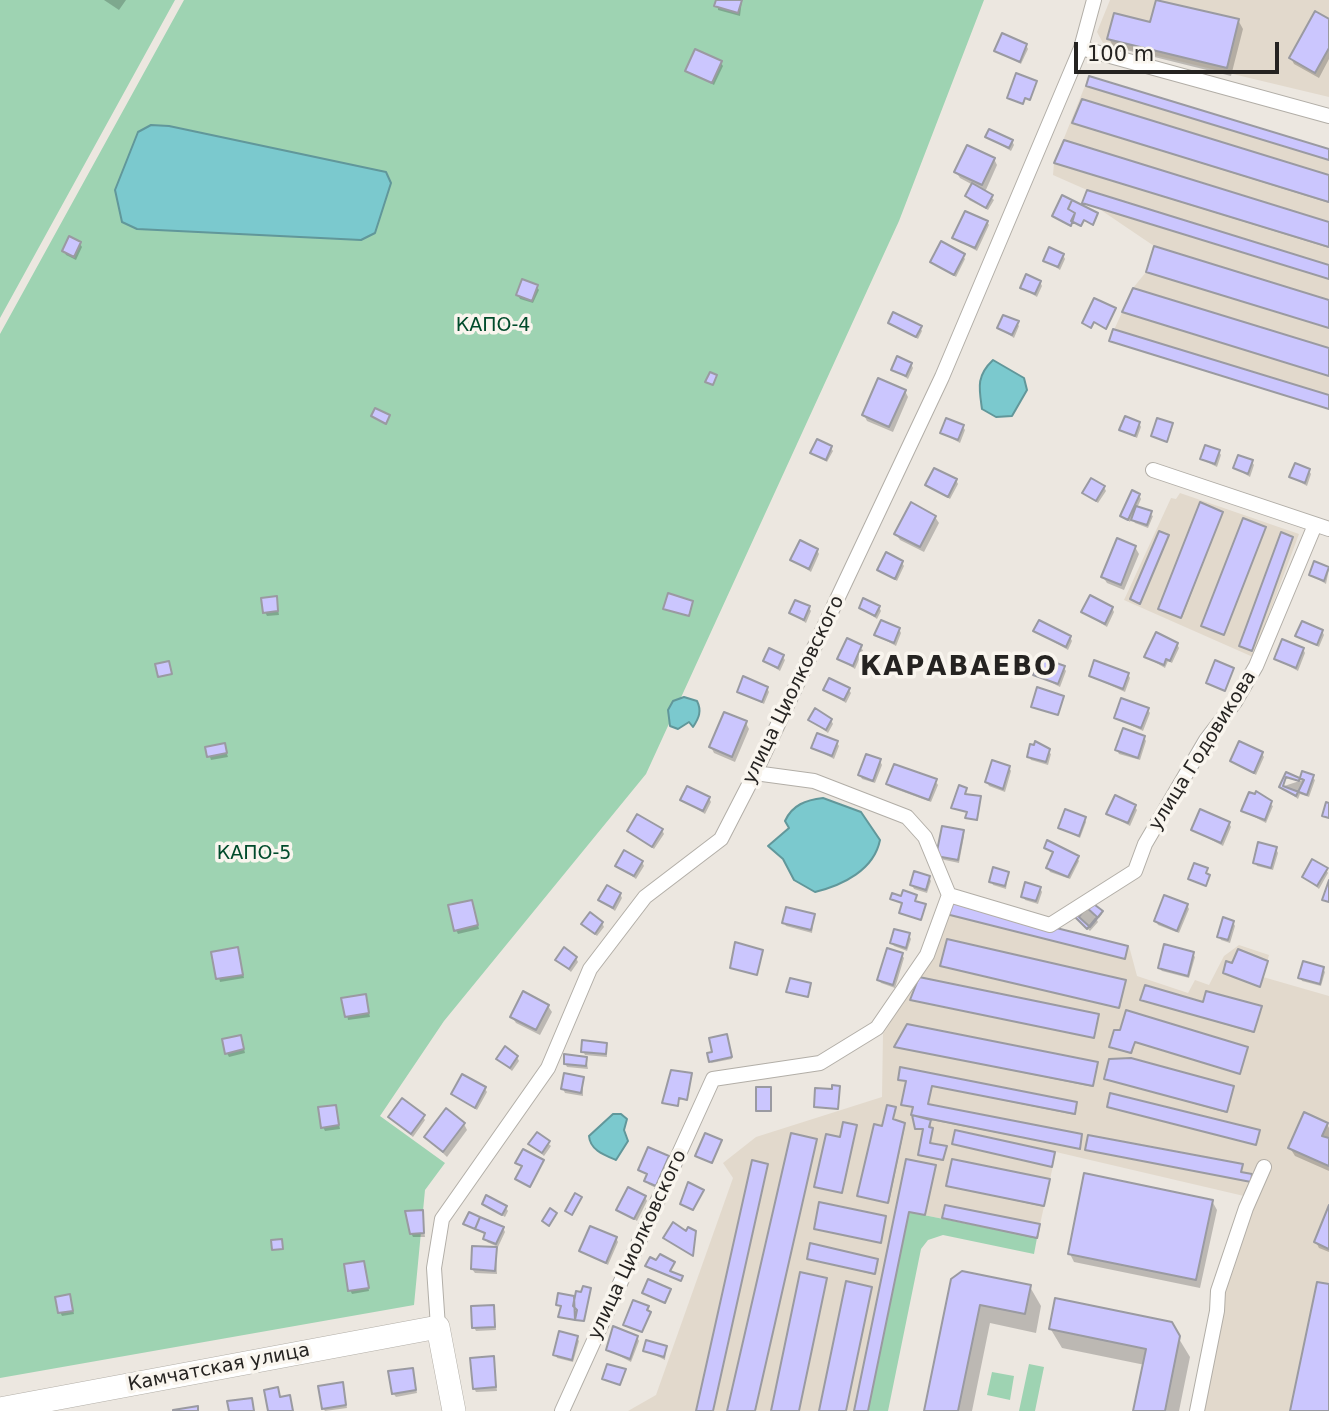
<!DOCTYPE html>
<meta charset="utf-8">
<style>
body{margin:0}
#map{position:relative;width:1329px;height:1411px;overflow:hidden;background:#ece7e0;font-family:"DejaVu Sans",sans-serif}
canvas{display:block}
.scale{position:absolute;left:1074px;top:42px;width:205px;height:32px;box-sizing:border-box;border:4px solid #252321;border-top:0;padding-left:9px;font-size:21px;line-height:24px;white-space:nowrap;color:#252321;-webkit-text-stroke:5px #f9f5ee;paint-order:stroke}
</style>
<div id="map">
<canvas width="1329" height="1411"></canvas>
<div class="scale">100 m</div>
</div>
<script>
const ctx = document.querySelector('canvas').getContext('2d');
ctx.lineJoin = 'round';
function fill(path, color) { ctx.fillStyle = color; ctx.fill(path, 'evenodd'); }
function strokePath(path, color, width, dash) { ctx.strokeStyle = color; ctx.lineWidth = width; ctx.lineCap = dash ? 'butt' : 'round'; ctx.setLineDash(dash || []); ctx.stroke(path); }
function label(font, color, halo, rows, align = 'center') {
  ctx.font = font + ' "DejaVu Sans",sans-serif'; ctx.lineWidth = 7; ctx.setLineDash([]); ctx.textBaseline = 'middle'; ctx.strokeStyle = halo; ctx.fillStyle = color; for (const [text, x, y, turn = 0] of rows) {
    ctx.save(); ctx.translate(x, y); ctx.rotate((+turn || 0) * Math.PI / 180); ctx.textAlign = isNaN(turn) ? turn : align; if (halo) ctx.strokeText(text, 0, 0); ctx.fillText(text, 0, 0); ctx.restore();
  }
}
fill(new Path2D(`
 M 1110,0 L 1329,0 L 1329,97 L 1103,43 L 1097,32 Z
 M 1089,76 L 1329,149 L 1329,409 L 1109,341 L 1133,288 L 1146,272 L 1154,246 L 1086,200 L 1082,203 L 1087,190 L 1053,175 L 1054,163 Z
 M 1180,493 L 1299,534 L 1253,657 L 1124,600 L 1171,498 L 1176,499 Z
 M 949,901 L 1129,946 L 1137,976 L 1188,993 L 1195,980 L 1209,985 L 1224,956 L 1239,945 L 1269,955 L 1263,977 L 1329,996 L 1329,1411 L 1201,1411 L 1244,1196 L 1056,1152 L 1037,1238 L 909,1212 L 868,1411 L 628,1411 L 656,1395 L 733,1178 L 723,1163 L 756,1137 L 882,1097 L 883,1034 L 932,956 Z`), '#e2d9cc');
fill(new Path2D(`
 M 0,0 L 175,0 L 0,318 Z
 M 184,0 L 984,0 L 899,221 L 646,774 L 444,1021 L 380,1116 L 445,1163 L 425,1190 L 414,1305 L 0,1378 L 0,334 Z
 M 909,1212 L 1037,1238 L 1034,1254 L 943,1235 L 928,1240 L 921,1249 L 888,1411 L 868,1411 Z
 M 1029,1364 L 1044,1367 L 1035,1411 L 1019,1411 Z
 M 992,1372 L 1014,1376 L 1010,1400 L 987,1395 Z`), '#9ed3b2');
const water = new Path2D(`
 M 151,125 L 169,126 L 386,172 L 391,183 L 375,233 L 361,240 L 137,229 L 122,222 L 115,190 L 138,132 Z
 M 993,360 L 1024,378 L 1027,390 L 1012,416 L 996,417 L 982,409 C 979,388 976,376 993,360 Z
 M 684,697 L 697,701 C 702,711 699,718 693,727 L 689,722 L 678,729 L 670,726 L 668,710 L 673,701 Z
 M 823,798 L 861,812 L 880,840 C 874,870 843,885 815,892 L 794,880 L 783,859 L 768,846 L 789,828 L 785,821 C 792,805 806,800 823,798 Z
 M 613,1114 L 621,1114 L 627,1119 L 624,1130 L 628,1141 L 616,1160 C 604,1155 590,1150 589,1136 Z`);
fill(water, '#7bc9ce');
strokePath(water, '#61979a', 2);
fill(new Path2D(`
 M 104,0 L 126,0 L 119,10 Z
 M 718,0 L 742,0 L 740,16 L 718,10 Z
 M 1157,0 L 1238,20 L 1243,29 L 1231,76 L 1114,47 L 1109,39 L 1152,24 Z
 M 1329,21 L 1329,59 L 1319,78 L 1294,64 L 1291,58 Z
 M 1026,45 L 1028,49 L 1021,64 L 996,51 Z
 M 720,62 L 723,66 L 714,85 L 687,71 Z
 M 1088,86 L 1329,150 L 1329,160 L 1089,87 Z
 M 1074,123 L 1329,177 L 1329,203 L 1075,124 Z
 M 987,137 L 1012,141 L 1014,145 L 1011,151 Z
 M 994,159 L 997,165 L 985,192 L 994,200 L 988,210 L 969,200 L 967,196 L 973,185 L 960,178 L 956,172 Z
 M 1057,164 L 1329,224 L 1329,248 Z
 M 987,222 L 989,225 L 977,251 L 954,238 Z
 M 80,244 L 82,247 L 76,260 L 66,255 L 64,251 Z
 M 1063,255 L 1065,259 L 1060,270 L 1045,260 Z
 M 963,256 L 965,259 L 956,277 L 932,262 Z
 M 1148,272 L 1329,301 L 1329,328 L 1148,273 Z
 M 1040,282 L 1042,286 L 1037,297 L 1022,288 Z
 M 536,286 L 539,290 L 533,303 L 520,299 L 518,295 Z
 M 1124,312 L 1329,350 L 1329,376 L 1125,313 Z
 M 890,323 L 920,327 L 922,331 L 918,339 Z
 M 1017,323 L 1019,326 L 1014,338 L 999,328 Z
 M 911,364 L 913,368 L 908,379 L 893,369 Z
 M 905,391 L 908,397 L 893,432 L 867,421 L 864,415 Z
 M 1139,423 L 1141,427 L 1137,438 L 1121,430 Z
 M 963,427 L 965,430 L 960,443 L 942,433 Z
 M 830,447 L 833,451 L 827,462 L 812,453 Z
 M 1219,452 L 1221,455 L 1217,467 L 1201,459 Z
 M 1252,462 L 1254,465 L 1250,477 L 1235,468 Z
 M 1309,471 L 1311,474 L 1307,486 L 1291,477 Z
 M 956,480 L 958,484 L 950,499 L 927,485 Z
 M 1104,487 L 1106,491 L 1098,503 L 1084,493 Z
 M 1139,495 L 1141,499 L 1137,508 L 1153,516 L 1148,528 L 1135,523 L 1132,518 L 1130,522 L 1122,516 Z
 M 1222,513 L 1182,618 L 1160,610 Z
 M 935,517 L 939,523 L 924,552 L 900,540 L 896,534 Z
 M 1265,528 L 1224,635 L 1203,627 L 1203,626 Z
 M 1292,539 L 1252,651 L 1242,647 L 1241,646 Z
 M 1135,547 L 1139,554 L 1124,590 L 1107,583 L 1103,577 Z
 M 817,550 L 819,554 L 811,572 L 792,560 Z
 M 902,563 L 904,566 L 897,581 L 879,570 Z
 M 1329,569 L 1326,584 L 1311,575 L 1328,568 Z
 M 276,598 L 279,615 L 267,616 L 265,612 Z
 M 879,607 L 881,611 L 877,619 L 861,608 Z
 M 809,608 L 811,611 L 806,623 L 791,613 Z
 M 1112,608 L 1114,612 L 1107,627 L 1083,612 Z
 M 899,629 L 901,633 L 896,646 L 876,635 Z
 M 1035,631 L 1070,637 L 1072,641 L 1068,650 Z
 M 1322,631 L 1324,635 L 1319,647 L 1297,636 Z
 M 848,641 L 863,650 L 855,669 L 839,659 Z
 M 1177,644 L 1179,648 L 1172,663 L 1168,661 L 1165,668 L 1146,657 Z
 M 1303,649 L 1305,653 L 1298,671 L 1276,659 Z
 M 782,656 L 785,660 L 780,671 L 764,661 Z
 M 1064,668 L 1066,671 L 1060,687 L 1035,674 Z
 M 1128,674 L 1130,678 L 1125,692 L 1090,676 Z
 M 767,688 L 769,692 L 764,704 L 738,691 Z
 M 848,689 L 851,693 L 846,703 L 825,690 Z
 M 1148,710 L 1150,713 L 1143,731 L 1116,718 Z
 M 810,720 L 831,720 L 833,724 L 828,733 Z
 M 746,723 L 749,729 L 735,762 L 714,753 L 711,747 Z
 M 1144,737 L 1146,741 L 1140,760 L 1119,754 L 1117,750 Z
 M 837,743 L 839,746 L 834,759 L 813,748 Z
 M 1037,743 L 1051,754 L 1048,765 L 1031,760 L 1029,757 Z
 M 224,745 L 228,757 L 211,760 L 207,748 Z
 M 1262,754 L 1264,757 L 1256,775 L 1232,761 Z
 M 880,761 L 882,765 L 875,783 L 862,779 L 860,775 Z
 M 1009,767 L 1011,771 L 1005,792 L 989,786 L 987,782 Z
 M 1312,777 L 1315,780 L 1309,797 L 1300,794 L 1298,799 L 1281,787 Z
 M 935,781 L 938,785 L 931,802 L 890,787 L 888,784 Z
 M 1256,796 L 1273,806 L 1266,823 L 1243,811 Z
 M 709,798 L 711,802 L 705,814 L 682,800 Z
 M 1135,807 L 1137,810 L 1130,826 L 1108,814 Z
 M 1084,818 L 1086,822 L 1080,838 L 1060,828 Z
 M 1229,823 L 1231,827 L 1223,846 L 1193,830 Z
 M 662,830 L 664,834 L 654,849 L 629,831 Z
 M 962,832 L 964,836 L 959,863 L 940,859 L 938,856 Z
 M 1046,848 L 1077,858 L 1079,861 L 1070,879 L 1050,872 L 1048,868 L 1054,854 Z
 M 1276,849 L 1278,853 L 1273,870 L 1257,866 L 1255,862 Z
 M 642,862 L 644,866 L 636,879 L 617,866 Z
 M 1326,870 L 1328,873 L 1319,889 L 1304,877 Z
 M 1008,874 L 1006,889 L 993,885 L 991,881 Z
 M 929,877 L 931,881 L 927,893 L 914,889 L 912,885 Z
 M 1040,888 L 1042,892 L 1038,904 L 1025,900 L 1023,896 Z
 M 620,894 L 622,898 L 615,911 L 600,900 Z
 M 472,902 L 479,929 L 458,934 L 456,930 Z
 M 1092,904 L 1102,914 L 1099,918 L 1093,913 L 1098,922 L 1090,931 L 1077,918 Z
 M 1187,905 L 1189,909 L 1179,933 L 1158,925 L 1156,921 Z
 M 814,916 L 812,933 L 786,926 L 784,923 Z
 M 1233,922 L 1235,926 L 1230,943 L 1221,940 L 1219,936 Z
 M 602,923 L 604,927 L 597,936 L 583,925 Z
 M 909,935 L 911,939 L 907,951 L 894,946 L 892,943 Z
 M 239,953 L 244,978 L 220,982 L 213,954 Z
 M 1192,953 L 1195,957 L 1189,978 L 1162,971 L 1159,968 Z
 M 902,955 L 904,958 L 895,988 L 881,983 L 879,980 Z
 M 576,958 L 578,962 L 571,972 L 557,960 Z
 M 942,966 L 1125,982 L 1125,983 L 1120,1008 Z
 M 1323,969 L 1325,972 L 1321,986 L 1302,981 L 1300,977 Z
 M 365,996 L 370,1017 L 348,1020 L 344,999 Z
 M 912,1000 L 1098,1016 L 1098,1017 L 1094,1038 Z
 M 1142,1000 L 1204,1004 L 1261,1009 L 1254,1033 Z
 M 548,1006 L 552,1012 L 540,1035 L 516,1023 L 512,1017 Z
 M 1116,1032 L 1247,1048 L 1247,1050 L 1240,1074 L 1135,1042 L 1132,1054 L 1112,1048 Z
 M 727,1037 L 732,1059 L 711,1063 L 714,1053 Z
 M 242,1041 L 245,1053 L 229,1057 L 227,1053 Z
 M 606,1044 L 607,1057 L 585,1055 L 583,1051 Z
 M 896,1047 L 1097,1063 L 1098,1064 L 1093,1087 Z
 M 517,1057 L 519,1061 L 512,1071 L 498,1059 Z
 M 586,1058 L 588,1069 L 567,1067 L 565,1063 Z
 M 583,1078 L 583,1096 L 565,1093 L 563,1089 Z
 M 900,1079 L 1076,1104 L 1075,1115 L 932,1086 L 928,1106 L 1081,1136 L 1080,1149 L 931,1120 L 930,1144 L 945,1148 L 944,1161 L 920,1156 L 925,1129 L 917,1129 L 914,1108 L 903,1105 L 908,1082 Z
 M 1106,1079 L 1233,1088 L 1227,1113 Z
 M 485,1089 L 487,1092 L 477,1110 L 453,1094 Z
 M 335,1107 L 340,1129 L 325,1131 L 323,1127 Z
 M 1109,1107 L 1259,1132 L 1259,1133 L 1256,1145 Z
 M 895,1108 L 893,1121 L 905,1126 L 889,1203 L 859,1196 L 883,1128 Z
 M 423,1117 L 425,1120 L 413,1137 L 390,1118 Z
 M 464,1124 L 467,1130 L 447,1157 L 426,1137 Z
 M 1327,1124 L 1329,1128 L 1329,1171 L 1295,1156 L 1290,1148 Z
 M 537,1134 L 551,1146 L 544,1156 L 530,1144 Z
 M 816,1140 L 755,1411 L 729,1411 Z
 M 954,1144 L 1054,1153 L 1055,1154 L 1052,1167 Z
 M 1087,1150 L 1242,1166 L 1241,1174 L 1251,1176 L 1251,1182 Z
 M 668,1157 L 670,1161 L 658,1189 L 648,1184 L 648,1176 L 640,1170 Z
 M 767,1165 L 713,1411 L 698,1411 Z
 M 1049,1182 L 1044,1207 L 948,1186 Z
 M 645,1197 L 647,1201 L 637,1221 L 618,1209 Z
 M 1212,1201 L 1217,1210 L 1200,1288 L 1074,1262 L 1070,1254 Z
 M 484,1204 L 506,1208 L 508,1211 L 505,1217 Z
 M 1329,1210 L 1329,1252 L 1319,1248 L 1316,1242 Z
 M 422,1212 L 425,1237 L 413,1237 L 411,1233 Z
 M 944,1218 L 1039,1226 L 1040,1227 L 1038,1239 Z
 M 503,1228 L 505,1232 L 498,1247 L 487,1242 L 486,1235 L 478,1230 Z
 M 616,1238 L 618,1242 L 608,1265 L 581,1251 Z
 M 496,1249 L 497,1274 L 475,1273 L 472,1269 Z
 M 808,1258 L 877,1260 L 878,1262 L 875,1275 Z
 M 364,1263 L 369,1291 L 352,1294 L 350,1290 Z
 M 953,1280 L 1030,1287 L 1041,1306 L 1036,1333 L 990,1323 L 972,1411 L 926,1411 Z
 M 71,1300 L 74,1314 L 62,1316 L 60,1312 Z
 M 493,1307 L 496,1330 L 476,1331 L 474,1327 Z
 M 1170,1324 L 1190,1357 L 1179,1411 L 1135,1411 L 1145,1365 L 1062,1348 L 1050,1328 Z
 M 637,1337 L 639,1341 L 631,1362 L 608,1350 Z
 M 577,1338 L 579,1341 L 573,1362 L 557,1358 L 555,1354 Z
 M 666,1348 L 665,1360 L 645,1350 Z
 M 493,1358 L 497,1391 L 476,1392 L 474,1388 Z
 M 412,1370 L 417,1393 L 396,1397 L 393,1393 Z
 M 342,1384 L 347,1408 L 325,1411 L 323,1408 Z`), '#0003');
const building = new Path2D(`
 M 716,0 L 742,0 L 738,13 L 714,6 Z
 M 1156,0 L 1239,19 L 1227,68 L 1107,39 L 1114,13 L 1150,22 Z
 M 1315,11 L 1329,19 L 1329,48 L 1315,73 L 1289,58 Z
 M 1002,33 L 1027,44 L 1020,62 L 994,51 Z
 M 695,49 L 722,61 L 712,83 L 685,71 Z
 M 1016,73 L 1037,81 L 1030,100 L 1025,98 L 1023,104 L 1007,98 Z
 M 1089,76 L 1329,149 L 1329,160 L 1086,86 Z
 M 1082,99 L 1329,175 L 1329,202 L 1072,123 Z
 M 989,129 L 1013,140 L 1009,148 L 985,137 Z
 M 1064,140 L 1329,222 L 1329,247 L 1054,163 Z
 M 967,145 L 995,158 L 982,185 L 954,172 Z
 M 972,183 L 993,195 L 986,208 L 965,196 Z
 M 1087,190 L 1329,265 L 1329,279 L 1082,203 Z
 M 1062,195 L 1072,200 L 1068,209 L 1075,213 L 1071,226 L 1052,216 Z
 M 1072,200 L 1098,213 L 1093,225 L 1084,220 L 1081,226 L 1071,221 L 1075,213 L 1068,209 Z
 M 965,211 L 988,221 L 975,248 L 952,238 Z
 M 69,236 L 81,242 L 74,257 L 62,251 Z
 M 941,241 L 965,254 L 954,275 L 930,262 Z
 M 1154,246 L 1329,300 L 1329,328 L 1146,272 Z
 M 1049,247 L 1064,254 L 1058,267 L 1043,261 Z
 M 1026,274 L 1041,281 L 1035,294 L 1020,288 Z
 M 522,279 L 538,285 L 532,301 L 516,295 Z
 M 1133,288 L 1329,348 L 1329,376 L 1122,312 Z
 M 1094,298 L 1116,308 L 1106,329 L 1094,322 L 1091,328 L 1082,323 Z
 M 893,312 L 922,326 L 916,337 L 888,323 Z
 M 1003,315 L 1019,321 L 1012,335 L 997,328 Z
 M 1113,329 L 1329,395 L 1329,409 L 1109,341 Z
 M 897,356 L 912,363 L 906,376 L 891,370 Z
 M 710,372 L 717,375 L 713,385 L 705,382 Z
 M 878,378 L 906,390 L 889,427 L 862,415 Z
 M 375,408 L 390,415 L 386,424 L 371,416 Z
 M 1125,416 L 1140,422 L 1135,436 L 1119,430 Z
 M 946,418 L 964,425 L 958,440 L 940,433 Z
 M 1157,418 L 1173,423 L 1167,442 L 1151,436 Z
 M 817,439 L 832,446 L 826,460 L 810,453 Z
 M 1205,445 L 1220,450 L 1215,464 L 1200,459 Z
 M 1238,455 L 1253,460 L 1248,474 L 1233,468 Z
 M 1295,463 L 1310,469 L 1305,483 L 1289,477 Z
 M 934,468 L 957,479 L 948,497 L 925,485 Z
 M 1091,478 L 1105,486 L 1096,501 L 1082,493 Z
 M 1132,490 L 1140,494 L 1128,520 L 1120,516 Z
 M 911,502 L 936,516 L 920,547 L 894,534 Z
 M 1200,502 L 1223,512 L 1181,618 L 1158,609 Z
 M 1136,506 L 1152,511 L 1147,525 L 1131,520 Z
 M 1243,518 L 1266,527 L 1224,635 L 1201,626 Z
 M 1159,531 L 1169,535 L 1140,604 L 1130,599 Z
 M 1281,532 L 1293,537 L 1252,651 L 1239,646 Z
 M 1117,538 L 1136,546 L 1121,585 L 1101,577 Z
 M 800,540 L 818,549 L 809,569 L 790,560 Z
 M 886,552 L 903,561 L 895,579 L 877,570 Z
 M 1314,561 L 1329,567 L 1324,581 L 1309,575 Z
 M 668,593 L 693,601 L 689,616 L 663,609 Z
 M 1090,595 L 1113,607 L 1105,624 L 1081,612 Z
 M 277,596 L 278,611 L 263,613 L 261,598 Z
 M 863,598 L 880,606 L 875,616 L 859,608 Z
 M 795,600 L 810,606 L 804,620 L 789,613 Z
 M 881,620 L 900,628 L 894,643 L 874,635 Z
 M 1039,620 L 1071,636 L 1066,647 L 1033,631 Z
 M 1302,621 L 1323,630 L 1317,645 L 1295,636 Z
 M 1156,632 L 1178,643 L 1170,661 L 1166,659 L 1164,665 L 1144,657 Z
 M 847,638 L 862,645 L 853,666 L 837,659 Z
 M 1282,639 L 1304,648 L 1296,668 L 1274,659 Z
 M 769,648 L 784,655 L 778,668 L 763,661 Z
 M 1039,657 L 1065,666 L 1058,684 L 1033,675 Z
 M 1094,660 L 1129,673 L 1123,689 L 1089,676 Z
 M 1215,660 L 1234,668 L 1225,691 L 1206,683 Z
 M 169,661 L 172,674 L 158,677 L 155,664 Z
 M 743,676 L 768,687 L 762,702 L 737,692 Z
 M 829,678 L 850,688 L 844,700 L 823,690 Z
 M 1037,687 L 1064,696 L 1058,715 L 1031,707 Z
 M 1121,698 L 1149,708 L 1141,728 L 1114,718 Z
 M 815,708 L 832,719 L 826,730 L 808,720 Z
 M 724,712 L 747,721 L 732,757 L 709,747 Z
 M 1123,728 L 1145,736 L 1138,758 L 1115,750 Z
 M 817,733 L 838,741 L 832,756 L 811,748 Z
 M 1035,741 L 1050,749 L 1046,762 L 1027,757 L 1030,744 L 1034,745 Z
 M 1239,741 L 1263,752 L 1254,773 L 1230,761 Z
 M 225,743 L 227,753 L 207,757 L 205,747 Z
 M 866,754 L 881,759 L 873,781 L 858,775 Z
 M 992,760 L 1010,766 L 1003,789 L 985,782 Z
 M 894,764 L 937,779 L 929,800 L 886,784 Z
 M 1302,771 L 1314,775 L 1307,795 L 1283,786 L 1286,777 L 1299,781 Z
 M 1286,772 L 1304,780 L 1296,796 L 1279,787 Z
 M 959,785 L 967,788 L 965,794 L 981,796 L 977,820 L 965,818 L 967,812 L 951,808 Z
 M 687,786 L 710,797 L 703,811 L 680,800 Z
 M 1256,791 L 1272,801 L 1265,820 L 1241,811 L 1249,792 L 1255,794 Z
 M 1115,795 L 1136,805 L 1128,823 L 1106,814 Z
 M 1326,802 L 1329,803 L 1329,818 L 1322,816 Z
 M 1065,809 L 1086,817 L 1079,836 L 1058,828 Z
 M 1200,809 L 1230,822 L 1221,843 L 1191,830 Z
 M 637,814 L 663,829 L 652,847 L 627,831 Z
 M 942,826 L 964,830 L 958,860 L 936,856 Z
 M 1047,840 L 1079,856 L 1068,877 L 1046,868 L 1053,852 L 1044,848 Z
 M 1258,842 L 1277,847 L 1271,868 L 1253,863 Z
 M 624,850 L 643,861 L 634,876 L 615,866 Z
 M 1312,859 L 1328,868 L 1317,886 L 1302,877 Z
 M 1194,863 L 1208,868 L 1206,873 L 1210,875 L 1206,886 L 1188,879 Z
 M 993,867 L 1009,872 L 1005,886 L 989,882 Z
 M 914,871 L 930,876 L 926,890 L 910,885 Z
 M 1329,880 L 1329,902 L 1322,900 Z
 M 1025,882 L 1041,887 L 1036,901 L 1021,897 Z
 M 607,885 L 621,893 L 613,908 L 598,900 Z
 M 903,890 L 917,895 L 915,901 L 926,904 L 921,920 L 899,913 L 902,903 L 890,899 L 892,893 L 901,896 Z
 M 1164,895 L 1188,904 L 1177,931 L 1154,921 Z
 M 472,900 L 478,925 L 454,931 L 448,905 Z
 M 949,901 L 1128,946 L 1125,959 L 946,914 Z
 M 1091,902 L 1103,911 L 1090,927 L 1079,917 Z
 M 1085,906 L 1097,917 L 1087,929 L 1075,917 Z
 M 786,907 L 815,914 L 811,930 L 782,923 Z
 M 590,912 L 603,922 L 595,934 L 581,924 Z
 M 1223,917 L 1234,921 L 1228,940 L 1217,937 Z
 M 894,929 L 910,933 L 906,948 L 890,943 Z
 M 947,939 L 1126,980 L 1119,1008 L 940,966 Z
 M 735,942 L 763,950 L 757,975 L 730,968 Z
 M 1164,944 L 1194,952 L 1188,976 L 1158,968 Z
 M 238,947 L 243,975 L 216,979 L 211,952 Z
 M 564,947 L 577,957 L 569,969 L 555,960 Z
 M 887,948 L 903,953 L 893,985 L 877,980 Z
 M 1238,949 L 1268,961 L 1260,987 L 1223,973 L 1226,961 L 1232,963 Z
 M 1303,961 L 1324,967 L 1320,984 L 1298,978 Z
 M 919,977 L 1099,1014 L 1094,1038 L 910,1000 Z
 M 790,978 L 811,983 L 808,997 L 786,992 Z
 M 1145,985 L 1203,1002 L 1206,991 L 1262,1006 L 1254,1032 L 1140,1000 Z
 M 523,991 L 549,1005 L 536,1030 L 510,1017 Z
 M 366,994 L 369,1013 L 345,1017 L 341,998 Z
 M 1126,1010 L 1248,1047 L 1240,1074 L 1135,1042 L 1131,1053 L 1109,1047 L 1114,1030 L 1120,1030 Z
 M 907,1024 L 1098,1062 L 1093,1086 L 894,1047 Z
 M 727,1034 L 732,1057 L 709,1062 L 707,1053 L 712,1052 L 709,1038 Z
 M 241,1035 L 244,1049 L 225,1054 L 222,1039 Z
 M 582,1040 L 607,1043 L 606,1054 L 581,1052 Z
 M 505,1046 L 518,1056 L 510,1068 L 496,1059 Z
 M 564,1054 L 587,1057 L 586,1066 L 564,1064 Z
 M 1131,1058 L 1234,1086 L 1227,1112 L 1104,1079 L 1109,1059 Z
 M 900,1067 L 1077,1102 L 1075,1114 L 932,1086 L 928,1104 L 1082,1134 L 1080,1149 L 911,1115 L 913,1107 L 901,1105 L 906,1081 L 898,1080 Z
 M 671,1070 L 692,1073 L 687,1100 L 679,1098 L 678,1106 L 662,1103 Z
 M 564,1073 L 584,1077 L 581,1093 L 561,1089 Z
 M 462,1074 L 486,1087 L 475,1108 L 451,1094 Z
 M 832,1085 L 840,1086 L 838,1109 L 814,1107 L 815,1088 L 832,1089 Z
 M 756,1087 L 771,1087 L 771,1111 L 756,1111 Z
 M 1110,1093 L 1260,1130 L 1256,1145 L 1107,1107 Z
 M 402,1098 L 425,1115 L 411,1134 L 388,1117 Z
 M 336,1105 L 339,1125 L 321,1128 L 318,1107 Z
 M 887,1105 L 896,1107 L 893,1119 L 905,1123 L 888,1203 L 857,1196 L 874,1124 L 882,1126 Z
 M 446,1108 L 465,1123 L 443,1152 L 424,1137 Z
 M 1304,1112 L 1328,1123 L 1322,1136 L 1329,1138 L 1329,1166 L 1288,1148 Z
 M 912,1115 L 931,1120 L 929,1127 L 933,1128 L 930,1143 L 947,1146 L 943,1160 L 918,1155 L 923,1129 L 915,1129 Z
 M 843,1122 L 857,1125 L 842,1193 L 814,1187 L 826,1134 L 840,1137 Z
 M 955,1130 L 1055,1152 L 1052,1167 L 952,1144 Z
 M 537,1132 L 550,1141 L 542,1153 L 528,1144 Z
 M 705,1133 L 722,1140 L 712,1163 L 695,1156 Z
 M 791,1133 L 817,1139 L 755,1411 L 727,1411 Z
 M 1088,1135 L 1243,1164 L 1241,1172 L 1252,1174 L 1251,1182 L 1085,1150 Z
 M 648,1147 L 669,1156 L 656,1186 L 644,1181 L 647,1174 L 638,1170 Z
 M 523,1149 L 544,1160 L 530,1187 L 515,1179 L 522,1166 L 515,1163 Z
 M 906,1159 L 936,1165 L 925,1215 L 909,1212 L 868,1411 L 854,1411 Z
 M 952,1159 L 1050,1179 L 1044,1206 L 946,1186 Z
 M 752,1160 L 768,1164 L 713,1411 L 696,1411 Z
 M 1084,1173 L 1213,1200 L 1196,1280 L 1068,1254 Z
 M 688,1182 L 704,1190 L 693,1210 L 680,1204 Z
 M 628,1187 L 646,1196 L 634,1219 L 616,1210 Z
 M 575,1193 L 582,1197 L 572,1215 L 565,1211 Z
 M 486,1195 L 507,1206 L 502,1215 L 482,1204 Z
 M 819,1202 L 886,1216 L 881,1243 L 814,1229 Z
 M 945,1205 L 1040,1224 L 1037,1238 L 942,1218 Z
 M 1329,1205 L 1329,1249 L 1314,1242 Z
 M 550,1208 L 557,1213 L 549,1226 L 542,1221 Z
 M 423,1210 L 424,1233 L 410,1234 L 405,1211 Z
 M 469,1212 L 480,1217 L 475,1229 L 463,1224 Z
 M 480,1217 L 504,1227 L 496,1244 L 483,1239 L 485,1233 L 475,1229 Z
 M 673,1222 L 686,1231 L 688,1227 L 696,1231 L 693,1256 L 663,1238 Z
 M 590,1226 L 617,1237 L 606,1263 L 579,1251 Z
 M 282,1239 L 283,1249 L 272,1250 L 271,1240 Z
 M 810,1243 L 878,1259 L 875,1274 L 807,1259 Z
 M 472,1246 L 497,1247 L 495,1271 L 471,1269 Z
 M 660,1254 L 675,1262 L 670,1271 L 683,1276 L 681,1281 L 645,1266 L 650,1257 L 656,1260 Z
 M 364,1261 L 369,1288 L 348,1291 L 344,1264 Z
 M 962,1271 L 1031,1285 L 1025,1314 L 980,1305 L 958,1411 L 924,1411 L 951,1279 Z
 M 800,1272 L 827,1278 L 799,1411 L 771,1411 Z
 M 648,1279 L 671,1289 L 665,1303 L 642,1293 Z
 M 846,1281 L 872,1287 L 846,1411 L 819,1411 Z
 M 1317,1282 L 1329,1284 L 1329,1411 L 1290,1411 Z
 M 583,1286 L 591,1288 L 584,1321 L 575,1320 L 577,1310 L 573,1306 L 576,1291 L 581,1292 Z
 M 558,1293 L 574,1296 L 575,1320 L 558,1317 L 561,1306 L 556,1305 Z
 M 70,1294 L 73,1311 L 58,1313 L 55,1297 Z
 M 1055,1298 L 1172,1322 L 1180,1336 L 1165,1411 L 1133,1411 L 1146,1349 L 1049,1329 Z
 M 633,1300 L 649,1306 L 647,1310 L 651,1312 L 642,1332 L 623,1325 Z
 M 494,1305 L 495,1327 L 472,1328 L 471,1306 Z
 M 613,1326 L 638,1336 L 630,1359 L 606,1350 Z
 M 559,1331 L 578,1336 L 572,1360 L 553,1355 Z
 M 646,1340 L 667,1346 L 664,1357 L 643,1351 Z
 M 494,1356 L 496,1387 L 473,1389 L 470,1358 Z
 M 607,1364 L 626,1369 L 620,1385 L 602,1379 Z
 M 413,1368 L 416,1390 L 392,1394 L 388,1371 Z
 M 343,1382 L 346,1405 L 322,1409 L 318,1386 Z
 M 278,1387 L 280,1397 L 290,1395 L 293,1411 L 268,1411 L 264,1390 Z
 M 252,1398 L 254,1411 L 229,1411 L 227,1401 Z
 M 198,1406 L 198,1411 L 173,1411 L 173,1410 Z`);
fill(building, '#cbc6fe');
strokePath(building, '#9a9aa1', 2);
const street = new Path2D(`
 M 1081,48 L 1329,116
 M 1153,470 L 1329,529
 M 755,773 L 814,781 L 907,817 L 925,837 L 949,895
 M 438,1327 L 434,1268 L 442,1219 L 548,1068 L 590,969 L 645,897 L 721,839 L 755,773 L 942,377 L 1081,48 L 1094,0
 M 562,1411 L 713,1079 L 820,1063 L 877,1028 L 927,955 L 949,895 L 1050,925 L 1135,871 L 1145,844 L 1206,740 L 1235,702 L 1256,666 L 1315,525
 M 1197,1411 L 1217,1311 L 1218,1291 L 1246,1208 L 1264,1167`);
const primary = new Path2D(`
 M 0,1409 L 438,1327 L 454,1411`);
strokePath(street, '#b2aea7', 16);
strokePath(primary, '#b2aea7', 24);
strokePath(street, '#fff', 14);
strokePath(primary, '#fff', 23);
label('19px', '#014b2b', '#f9f5ee', [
 ["КАПО-4",493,326],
 ["КАПО-5",254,854]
]);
label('19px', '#252321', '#f9f5ee', [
 ["улица Циолковского",794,690,-64],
 ["улица Годовикова",1203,751,-58],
 ["улица Циолковского",638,1245,-65],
 ["Камчатская улица",219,1368,-11]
]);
ctx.letterSpacing = '2px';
label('bold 26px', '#252321', '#f9f5ee', [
 ["КАРАВАЕВО",959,668]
]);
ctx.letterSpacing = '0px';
</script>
